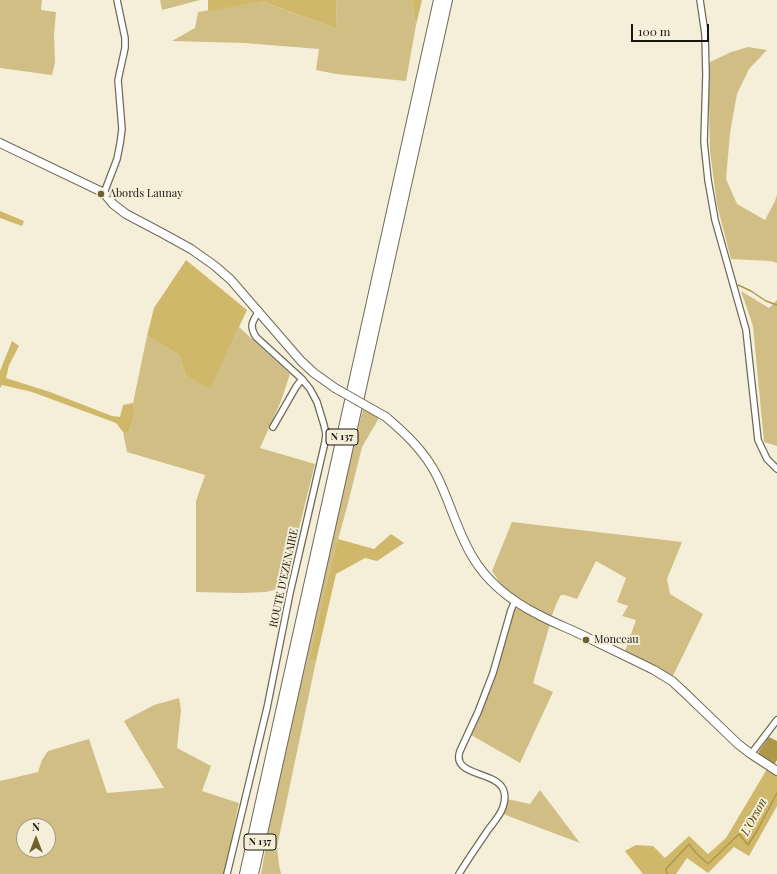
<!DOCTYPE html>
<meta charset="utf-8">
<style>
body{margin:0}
#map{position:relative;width:777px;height:874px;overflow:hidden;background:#f5efda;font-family:"Playfair Display",serif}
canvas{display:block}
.north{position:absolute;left:16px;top:818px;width:40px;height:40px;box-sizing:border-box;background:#f5efda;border:1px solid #9d9889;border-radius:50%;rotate:0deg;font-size:11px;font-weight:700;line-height:16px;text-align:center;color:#19160f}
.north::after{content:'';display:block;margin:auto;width:14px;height:18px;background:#6f602d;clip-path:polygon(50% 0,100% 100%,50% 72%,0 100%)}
.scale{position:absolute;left:631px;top:24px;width:78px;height:18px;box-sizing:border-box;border:2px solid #19160f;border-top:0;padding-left:5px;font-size:12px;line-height:14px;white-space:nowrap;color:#19160f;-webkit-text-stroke:3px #f5efda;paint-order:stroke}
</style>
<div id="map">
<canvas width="777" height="874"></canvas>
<div class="north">N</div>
<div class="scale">100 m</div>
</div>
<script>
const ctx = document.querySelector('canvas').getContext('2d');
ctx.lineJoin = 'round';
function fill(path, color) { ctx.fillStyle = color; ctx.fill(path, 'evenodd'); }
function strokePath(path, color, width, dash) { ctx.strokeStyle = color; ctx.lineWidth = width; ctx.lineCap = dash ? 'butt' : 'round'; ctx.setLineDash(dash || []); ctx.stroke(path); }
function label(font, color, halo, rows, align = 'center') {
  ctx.font = font + ' "Playfair Display",serif'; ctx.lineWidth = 4; ctx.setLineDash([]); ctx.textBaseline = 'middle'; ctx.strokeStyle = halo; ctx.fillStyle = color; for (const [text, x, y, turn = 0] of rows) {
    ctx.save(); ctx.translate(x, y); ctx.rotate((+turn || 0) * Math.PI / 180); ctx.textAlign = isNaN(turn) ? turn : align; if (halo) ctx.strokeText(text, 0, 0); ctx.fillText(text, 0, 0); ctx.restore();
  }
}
fill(new Path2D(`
 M 0,0 L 42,0 L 41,10 L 56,12 L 54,34 L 55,63 L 52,75 L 0,68 Z
 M 160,0 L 200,0 L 162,10 Z
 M 336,0 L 412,0 L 416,25 L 406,81 L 336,74 L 316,70 L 319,49 L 245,43 L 172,41 L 195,28 L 198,12 L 264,2 L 337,29 Z
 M 748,47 L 767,50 L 749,69 L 737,94 L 730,133 L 726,179 L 737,204 L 765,220 L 775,201 L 777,195 L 777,263 L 771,261 L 731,259 L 717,205 L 710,151 L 708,63 L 731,52 Z
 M 741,291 L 769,308 L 777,300 L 777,446 L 764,442 L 753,326 Z
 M 239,327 L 290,374 L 281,401 L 260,448 L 315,464 L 285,584 L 277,589 L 266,592 L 240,593 L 196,592 L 196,501 L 205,475 L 127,452 L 123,432 L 129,432 L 135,415 L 133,403 L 147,336 L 179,355 L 186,376 L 210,388 Z
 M 363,409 L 379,418 L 362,447 L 347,507 L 331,565 L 311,660 L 316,661 L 277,847 L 279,865 L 281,874 L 261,874 L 274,801 L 288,738 L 344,483 Z
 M 512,522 L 682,542 L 667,579 L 670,594 L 703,614 L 672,678 L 625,651 L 636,620 L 622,616 L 628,606 L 617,602 L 626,578 L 596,561 L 577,599 L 565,595 L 561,595 C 557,600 554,611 551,618 L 528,606 L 502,586 L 492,571 Z
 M 518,608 L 550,624 L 533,683 L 553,692 L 520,763 L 471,735 L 496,676 L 513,610 Z
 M 179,698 L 181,710 L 177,748 L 211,766 L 202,791 L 239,803 L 224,874 L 0,874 L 0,781 L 38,772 L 42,760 L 48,751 L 89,739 L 107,793 L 164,788 L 124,721 L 154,705 ZM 24,826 L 48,826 L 48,850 L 24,850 Z
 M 540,790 L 580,843 L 503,814 L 507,799 L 530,804 Z`), '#d0be85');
fill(new Path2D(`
 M 208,0 L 336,0 L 337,29 L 264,2 L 208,11 Z
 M 412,0 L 422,0 L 416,25 Z
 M 0,211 L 24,221 L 22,226 L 0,218 Z
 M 186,260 L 247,310 L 210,389 L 186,376 L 179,355 L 147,336 L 154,308 Z
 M 12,341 L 19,346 L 9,365 L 6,378 L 50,392 L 112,416 L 120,417 L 123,405 L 133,403 L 135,415 L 129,432 L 123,432 L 116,423 L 32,392 L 2,385 L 0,388 L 0,371 Z
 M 391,534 L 404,543 L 377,561 L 365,558 L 336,574 L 316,661 L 310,660 L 331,565 L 338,539 L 374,549 Z
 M 767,769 L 777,776 L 777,806 L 749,856 L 734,847 L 708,873 L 687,858 L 676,874 L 643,874 L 625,851 L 636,845 L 653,846 L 665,858 L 689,836 L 708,854 L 726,838 Z`), '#cfb86a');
fill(new Path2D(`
 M 769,737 L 777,741 L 777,760 L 774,765 L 759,755 L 759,751 Z`), '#ae9749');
strokePath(new Path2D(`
 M 738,285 L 751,291 L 766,301 L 777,305
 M 667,874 L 666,869 L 689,844 L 696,853 L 708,864 L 739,834 L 748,845 L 758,829 L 777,793`), '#ae9749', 1.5);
const street = new Path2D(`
 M 700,0 L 705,34 L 706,75 L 704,142 L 708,180 L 715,220 L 746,330 L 758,440 L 767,459 L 777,469
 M 104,193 L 117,159 L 120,144 L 122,129 L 118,80 L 125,48 L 125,38 L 117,0
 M 273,427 L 296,387 L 302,379
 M 751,754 L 777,720
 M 227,874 L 267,708 L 290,593 L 325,442 L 326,434 L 324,425 L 317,402 L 310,389 L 302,379 L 256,337 C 249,326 252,322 259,311
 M 459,874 C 468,859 478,845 488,830 C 493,823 500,816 503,807 C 505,801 506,795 503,789 C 495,771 451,776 460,751 L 478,712 L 493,673 L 511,610 L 515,601`);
const secondary = new Path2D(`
 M 0,143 L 100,191 L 104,193 L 113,204 L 126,214 L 162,233 L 191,249 L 215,266 L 231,280 L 301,361 L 314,373 L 335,388
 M 386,417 C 406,434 425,452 437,476 C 450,502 457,531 472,556 C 487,582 513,602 539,615 C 552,622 565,627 578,633 C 603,645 629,658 654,670 L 672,681 L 686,694 L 738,744 L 751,754 L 777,771`);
const highway = new Path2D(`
 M 245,874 L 439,0
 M 253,874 L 447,0`);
strokePath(street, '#6f6a57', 8);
strokePath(secondary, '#6f6a57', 10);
strokePath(highway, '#6f6a57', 12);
strokePath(street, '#fff', 5.5);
strokePath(secondary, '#fff', 8);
strokePath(highway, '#fff', 10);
const secondaryBridge = new Path2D(`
 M 335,388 L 386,417`);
strokePath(secondaryBridge, '#6f6a57', 10, []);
strokePath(secondaryBridge, '#fff', 8);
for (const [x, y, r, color] of [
 [101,194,4,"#6f602d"],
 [586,640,4,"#6f602d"]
]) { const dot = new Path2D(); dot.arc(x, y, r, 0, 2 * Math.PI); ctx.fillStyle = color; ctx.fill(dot); strokePath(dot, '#f5efda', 1.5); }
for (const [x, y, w] of [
 [342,437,32],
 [260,842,32]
]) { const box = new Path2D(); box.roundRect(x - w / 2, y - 8, w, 16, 3); ctx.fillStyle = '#f5efda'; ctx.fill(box); strokePath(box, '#19160f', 1); }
label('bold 10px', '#19160f', null, [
 ["N 137",342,437],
 ["N 137",260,842]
]);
label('11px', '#19160f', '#f5efda', [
 ["Abords Launay",109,194],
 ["Monceau",594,640]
], 'left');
label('11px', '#19160f', '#f5efda', [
 ["ROUTE D'EZENAIRE",284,578,-78]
]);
label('italic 12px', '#544403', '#f5efda', [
 ["L’Orson",754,817,-61]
]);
</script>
